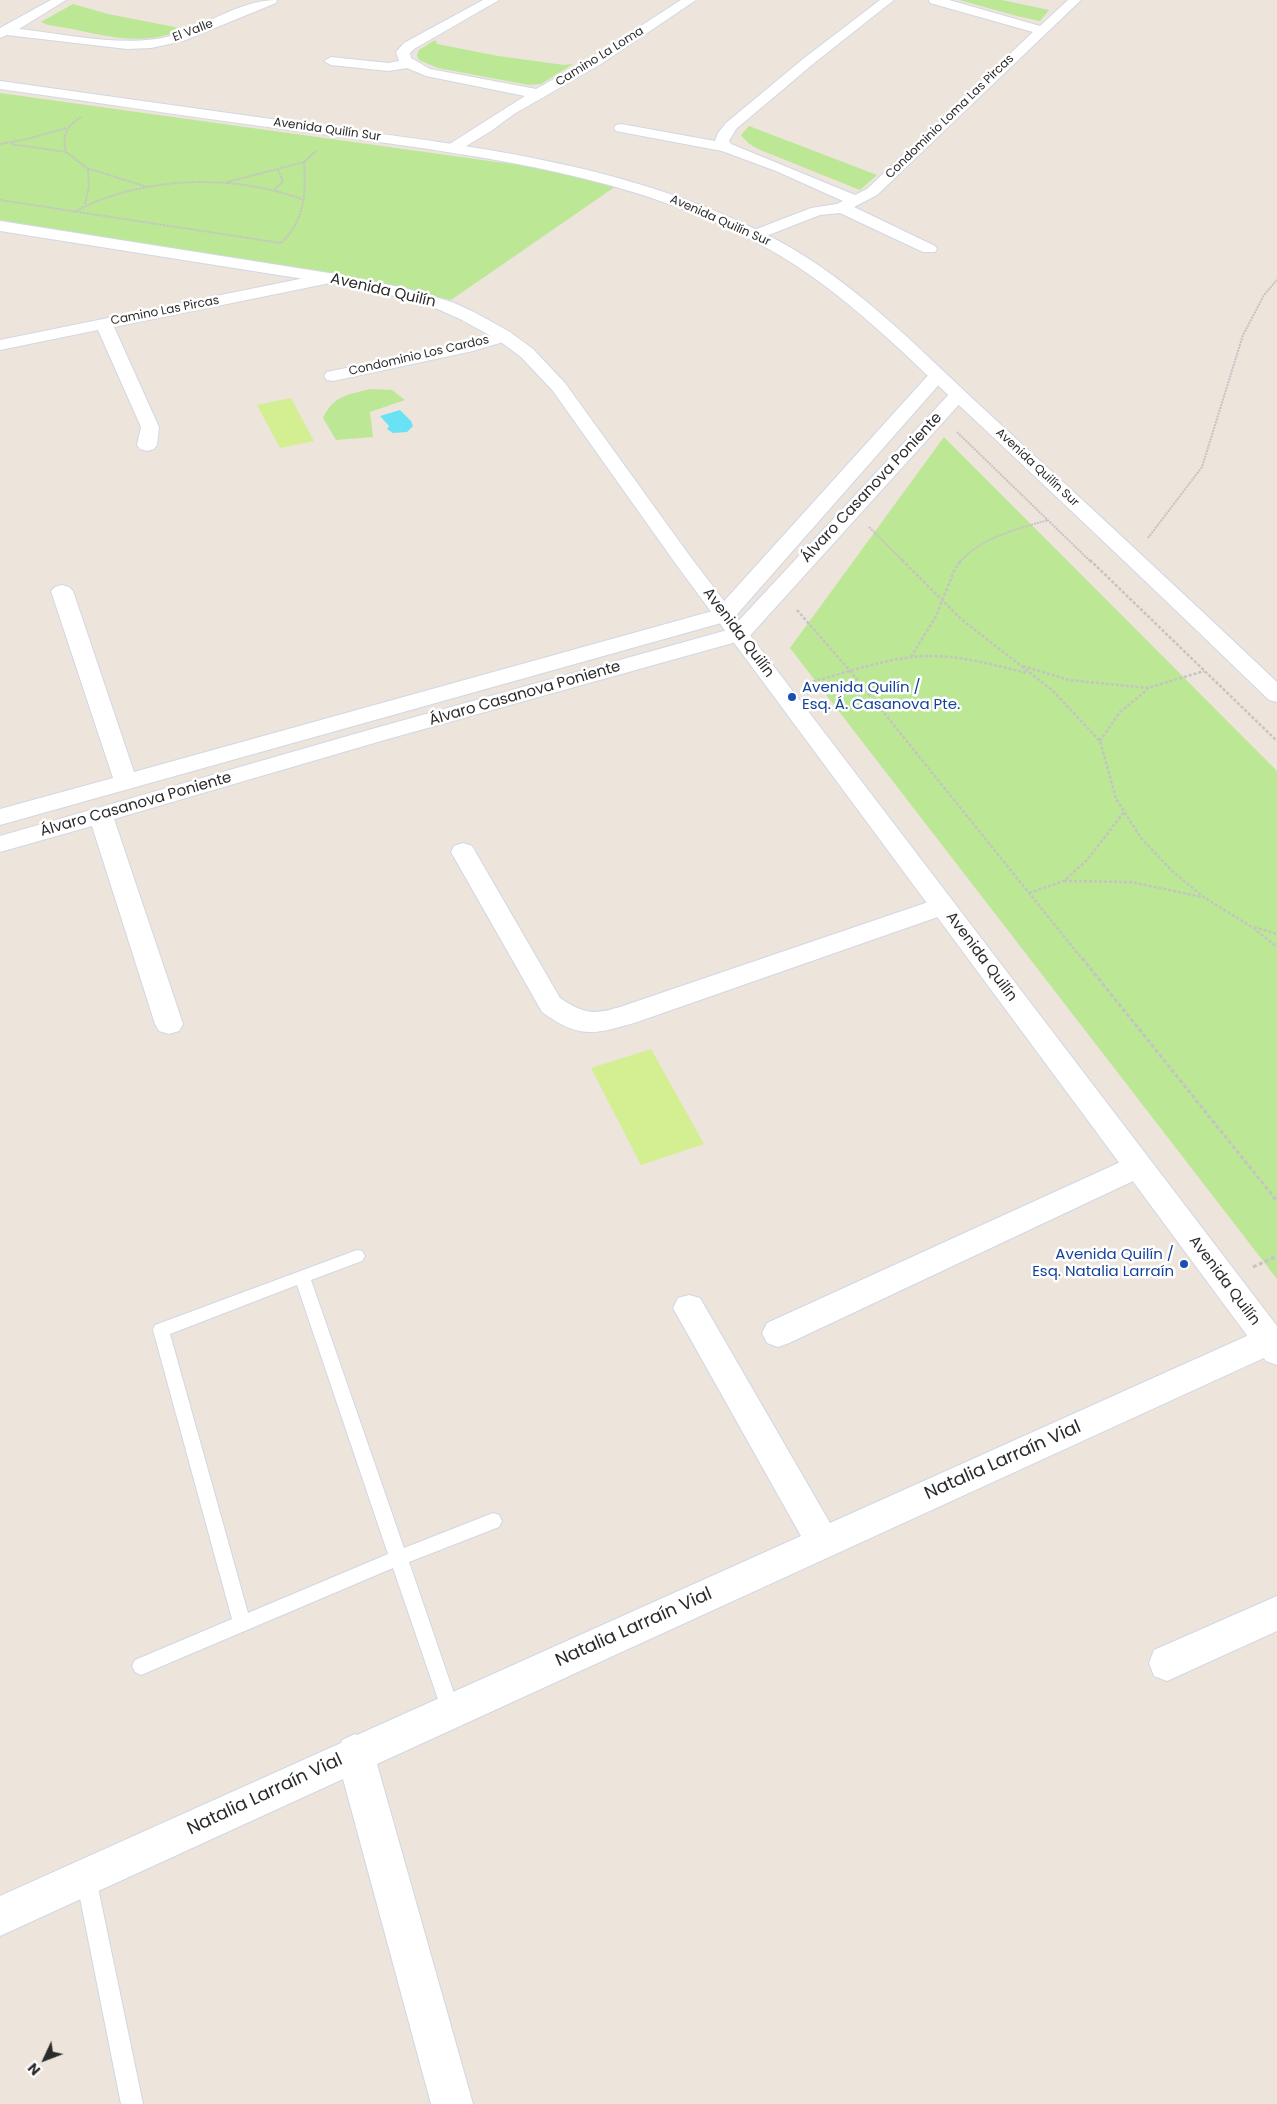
<!DOCTYPE html>
<meta charset="utf-8">
<style>
body{margin:0}
#map{position:relative;width:1277px;height:2104px;overflow:hidden;background:#ede4dc;font-family:Poppins,sans-serif}
canvas{display:block}
.north{position:absolute;left:20px;top:2034px;width:50px;height:50px;-webkit-text-stroke:4px #fff;paint-order:stroke;rotate:227deg;font-size:14px;font-weight:700;line-height:20px;text-align:center;color:#2b2b2b}
.north::after{content:'';display:block;margin:auto;width:18px;height:22px;background:#2b2b2b;clip-path:polygon(50% 0,100% 100%,50% 72%,0 100%)}
</style>
<div id="map">
<canvas width="1277" height="2104"></canvas>
<div class="north">N</div>
</div>
<script>
const ctx = document.querySelector('canvas').getContext('2d');
ctx.lineJoin = 'round';
function fill(path, color) { ctx.fillStyle = color; ctx.fill(path, 'evenodd'); }
function strokePath(path, color, width, dash) { ctx.strokeStyle = color; ctx.lineWidth = width; ctx.lineCap = dash ? 'butt' : 'round'; ctx.setLineDash(dash || []); ctx.stroke(path); }
function label(font, color, halo, rows, align = 'center') {
  ctx.font = font + ' Poppins,sans-serif'; ctx.lineWidth = 5; ctx.setLineDash([]); ctx.textBaseline = 'middle'; ctx.strokeStyle = halo; ctx.fillStyle = color; for (const [text, x, y, turn = 0] of rows) {
    ctx.save(); ctx.translate(x, y); ctx.rotate((+turn || 0) * Math.PI / 180); ctx.textAlign = isNaN(turn) ? turn : align; if (halo) ctx.strokeText(text, 0, 0); ctx.fillText(text, 0, 0); ctx.restore();
  }
}
fill(new Path2D(`
 M 959,0 L 1002,0 L 1049,10 L 1040,21 L 1017,16 Z
 M 73,4 L 108,14 L 185,29 C 133,50 101,32 48,25 L 41,22 Z
 M 435,40 L 437,44 L 498,56 L 564,65 L 573,64 L 541,84 L 529,85 L 438,68 L 419,60 L 417,55 L 419,50 Z
 M 0,93 L 569,172 L 622,182 L 451,300 L 347,277 L 0,220 Z
 M 749,126 L 877,175 L 860,190 L 758,149 L 748,143 L 741,135 Z
 M 370,389 L 392,390 L 405,400 L 370,412 L 373,437 L 336,440 L 323,418 C 334,395 348,395 370,389 Z
 M 944,437 L 1277,771 L 1277,1279 L 790,648 Z`), '#bce795');
fill(new Path2D(`
 M 291,398 L 314,441 L 280,448 L 257,405 Z
 M 651,1049 L 704,1144 L 641,1165 L 591,1068 Z`), '#d3ef91');
fill(new Path2D(`
 M 400,410 L 411,421 L 413,426 L 407,432 L 393,433 L 387,429 L 389,426 L 380,416 Z`), '#69e2f5');
const service = new Path2D(`
 M 357,1250 L 362,1251 L 365,1256 L 362,1261 L 311,1280 L 404,1548 L 493,1513 L 499,1515 L 502,1521 L 499,1527 L 409,1562 L 460,1711 L 457,1717 L 451,1720 L 445,1717 L 442,1711 L 393,1568 L 141,1675 L 135,1672 L 132,1666 L 135,1660 L 232,1619 L 153,1330 L 155,1325 ZM 297,1285 L 388,1554 L 248,1613 L 170,1334 Z
 M 86,1868 L 93,1871 L 96,1878 L 143,2104 L 121,2104 L 76,1878 L 79,1871 Z`);
const minor = new Path2D(`
 M 51,0 L 66,0 L 19,29 C 66,34 129,49 174,35 C 208,24 241,0 277,0 L 276,3 L 183,41 L 151,48 L 127,49 L 7,35 L 0,38 L 0,28 Z
 M 483,0 L 499,0 L 414,49 L 410,53 L 411,58 L 430,69 L 536,89 L 591,58 L 681,0 L 696,0 L 601,64 L 514,114 L 491,131 L 458,151 L 448,151 L 446,148 L 448,145 L 525,96 L 426,76 L 407,68 L 388,71 L 331,65 L 324,61 L 331,57 L 388,63 L 399,61 L 396,52 L 404,43 Z
 M 880,0 L 894,0 L 813,64 L 736,129 L 729,141 L 731,144 L 855,195 L 867,189 L 1033,32 L 930,3 L 929,0 L 949,0 L 1040,26 L 1068,0 L 1081,0 L 877,195 L 854,207 L 935,246 L 937,249 L 935,252 L 923,252 L 840,213 L 820,215 L 761,238 L 749,238 L 747,235 L 749,232 L 811,208 L 837,204 L 843,201 L 776,171 L 722,151 L 621,132 L 616,131 L 614,128 L 616,125 L 621,124 L 715,141 L 718,133 L 726,123 L 803,59 Z
 M 329,273 L 335,274 L 337,278 L 335,282 L 114,327 L 159,427 L 157,445 L 154,449 L 147,451 L 140,449 L 137,445 L 141,427 L 98,330 L 0,350 L 0,340 Z
 M 504,331 L 510,332 L 513,336 L 510,340 L 473,351 L 333,381 L 327,380 L 324,376 L 327,372 L 469,342 Z
 M 937,371 L 943,372 L 946,376 L 943,380 L 732,620 L 0,825 L 0,809 L 113,778 L 51,591 L 55,587 L 62,585 L 69,587 L 73,591 L 134,772 L 716,610 L 931,372 Z
 M 958,389 L 964,391 L 967,395 L 964,399 L 747,639 L 388,739 L 114,819 L 183,1024 L 179,1031 L 169,1034 L 159,1031 L 155,1024 L 92,826 L 0,852 L 0,836 L 372,729 L 731,629 L 952,391 Z
 M 463,843 L 472,846 L 560,998 C 584,1014 593,1015 620,1007 L 943,897 L 952,900 L 956,906 L 952,912 L 637,1022 C 594,1035 579,1039 542,1012 L 451,852 L 454,846 Z
 M 1138,1154 L 1148,1158 L 1153,1166 L 1148,1174 L 789,1343 L 778,1347 L 767,1343 L 762,1333 L 767,1323 Z
 M 689,1295 L 700,1298 L 830,1523 L 1258,1331 L 1269,1327 L 1277,1330 L 1277,1352 L 377,1764 L 473,2104 L 431,2104 L 343,1779 L 0,1936 L 0,1896 L 341,1743 L 342,1740 L 355,1734 L 357,1735 L 801,1536 L 673,1308 L 678,1298 Z
 M 1277,1596 L 1277,1631 L 1167,1681 L 1154,1676 L 1149,1663 L 1154,1650 Z`);
const tertiary = new Path2D(`
 M 0,81 C 109,96 219,112 328,127 C 482,147 637,166 775,239 C 856,282 920,350 986,411 C 1084,501 1181,591 1277,682 L 1277,702 L 1269,700 C 1172,606 1074,513 976,421 C 910,360 846,292 767,248 C 632,173 478,156 328,135 C 218,121 109,104 0,89 Z
 M 0,221 L 329,273 L 404,288 L 452,302 L 474,312 L 510,332 L 533,349 L 565,383 L 692,559 L 1277,1326 L 1277,1365 L 1266,1361 L 678,567 L 553,391 L 521,357 L 498,340 L 462,320 L 440,310 L 401,297 L 329,283 L 0,231 Z`);
strokePath(service, '#d1d7e4', 2);
strokePath(minor, '#d1d7e4', 2);
strokePath(tertiary, '#d1d7e4', 2);
strokePath(new Path2D(`
 M 81,117 C 66,127 62,134 66,152 L 87,168 L 147,187
 M 0,144 L 27,139 L 66,128
 M 11,144 L 66,152
 M 227,182 L 304,162
 M 275,189 L 283,181 L 278,170
 M 0,200 L 281,243 C 305,220 306,193 304,162 L 316,151
 M 85,204 L 89,187 L 88,168
 M 74,212 C 141,176 233,173 304,200
 M 957,432 L 1091,562
 M 869,527 L 904,562
 M 1148,538 L 1202,467 L 1243,335 L 1264,295 L 1277,280
 M 960,562 C 981,537 1018,529 1048,520`), '#c4c4c4', 2, [2, 1]);
strokePath(new Path2D(`
 M 902,560 L 961,619 L 1052,690 L 1100,741 L 1116,799 L 1141,838 L 1173,872 L 1205,898 L 1252,927 L 1277,947
 M 1090,560 L 1277,741
 M 797,610 L 851,672 L 1083,960
 M 911,657 L 936,616 L 954,571 L 961,560
 M 1023,666 L 1069,680 L 1148,688 L 1204,671
 M 808,683 C 846,673 885,658 924,656 C 959,655 994,665 1027,673
 M 1100,741 L 1120,712 L 1148,689
 M 1064,881 L 1131,882 L 1202,897
 M 1029,893 L 1064,881 L 1087,860 L 1124,812
 M 1254,927 L 1277,934`), '#c4c4c4', 2.5, [3, 2]);
strokePath(new Path2D(`
 M 1082,958 L 1277,1201
 M 1253,1267 L 1277,1256`), '#c4c4c4', 3, [4, 2.5]);
fill(service, '#fff');
fill(minor, '#fff');
fill(tertiary, '#fff');
for (const [x, y, r, color] of [
 [792,697,5,"#1a4fb4"],
 [1184,1264,5,"#1a4fb4"]
]) { const dot = new Path2D(); dot.arc(x, y, r, 0, 2 * Math.PI); ctx.fillStyle = color; ctx.fill(dot); strokePath(dot, '#fff', 2); }
label('12px', '#2b2b2b', '#fff', [
 ["El Valle",193,31,-21],
 ["Camino La Loma",600,57,-32],
 ["Condominio Loma Las Pircas",950,117,-44],
 ["Avenida Quilín Sur",327,130,8],
 ["Avenida Quilín Sur",720,221,24],
 ["Camino Las Pircas",165,311,-11],
 ["Condominio Los Cardos",419,356,-13],
 ["Avenida Quilín Sur",1037,468,43]
]);
label('15px', '#2b2b2b', '#fff', [
 ["Avenida Quilín",383,291,13],
 ["Álvaro Casanova Poniente",872,488,-47],
 ["Avenida Quilín",738,633,53],
 ["Álvaro Casanova Poniente",525,694,-16],
 ["Álvaro Casanova Poniente",136,805,-16],
 ["Avenida Quilín",981,957,53],
 ["Avenida Quilín",1224,1281,53]
]);
label('15px', '#164399', '#fff', [
 ["Avenida Quilín /",802,688],
 ["Esq. Á. Casanova Pte.",802,705],
 ["Avenida Quilín /",1174,1255,"right"],
 ["Esq. Natalia Larraín",1174,1272,"right"]
], 'left');
label('18px', '#2b2b2b', '#fff', [
 ["Natalia Larraín Vial",1003,1461,-24],
 ["Natalia Larraín Vial",634,1628,-24],
 ["Natalia Larraín Vial",265,1795,-25]
]);
</script>
